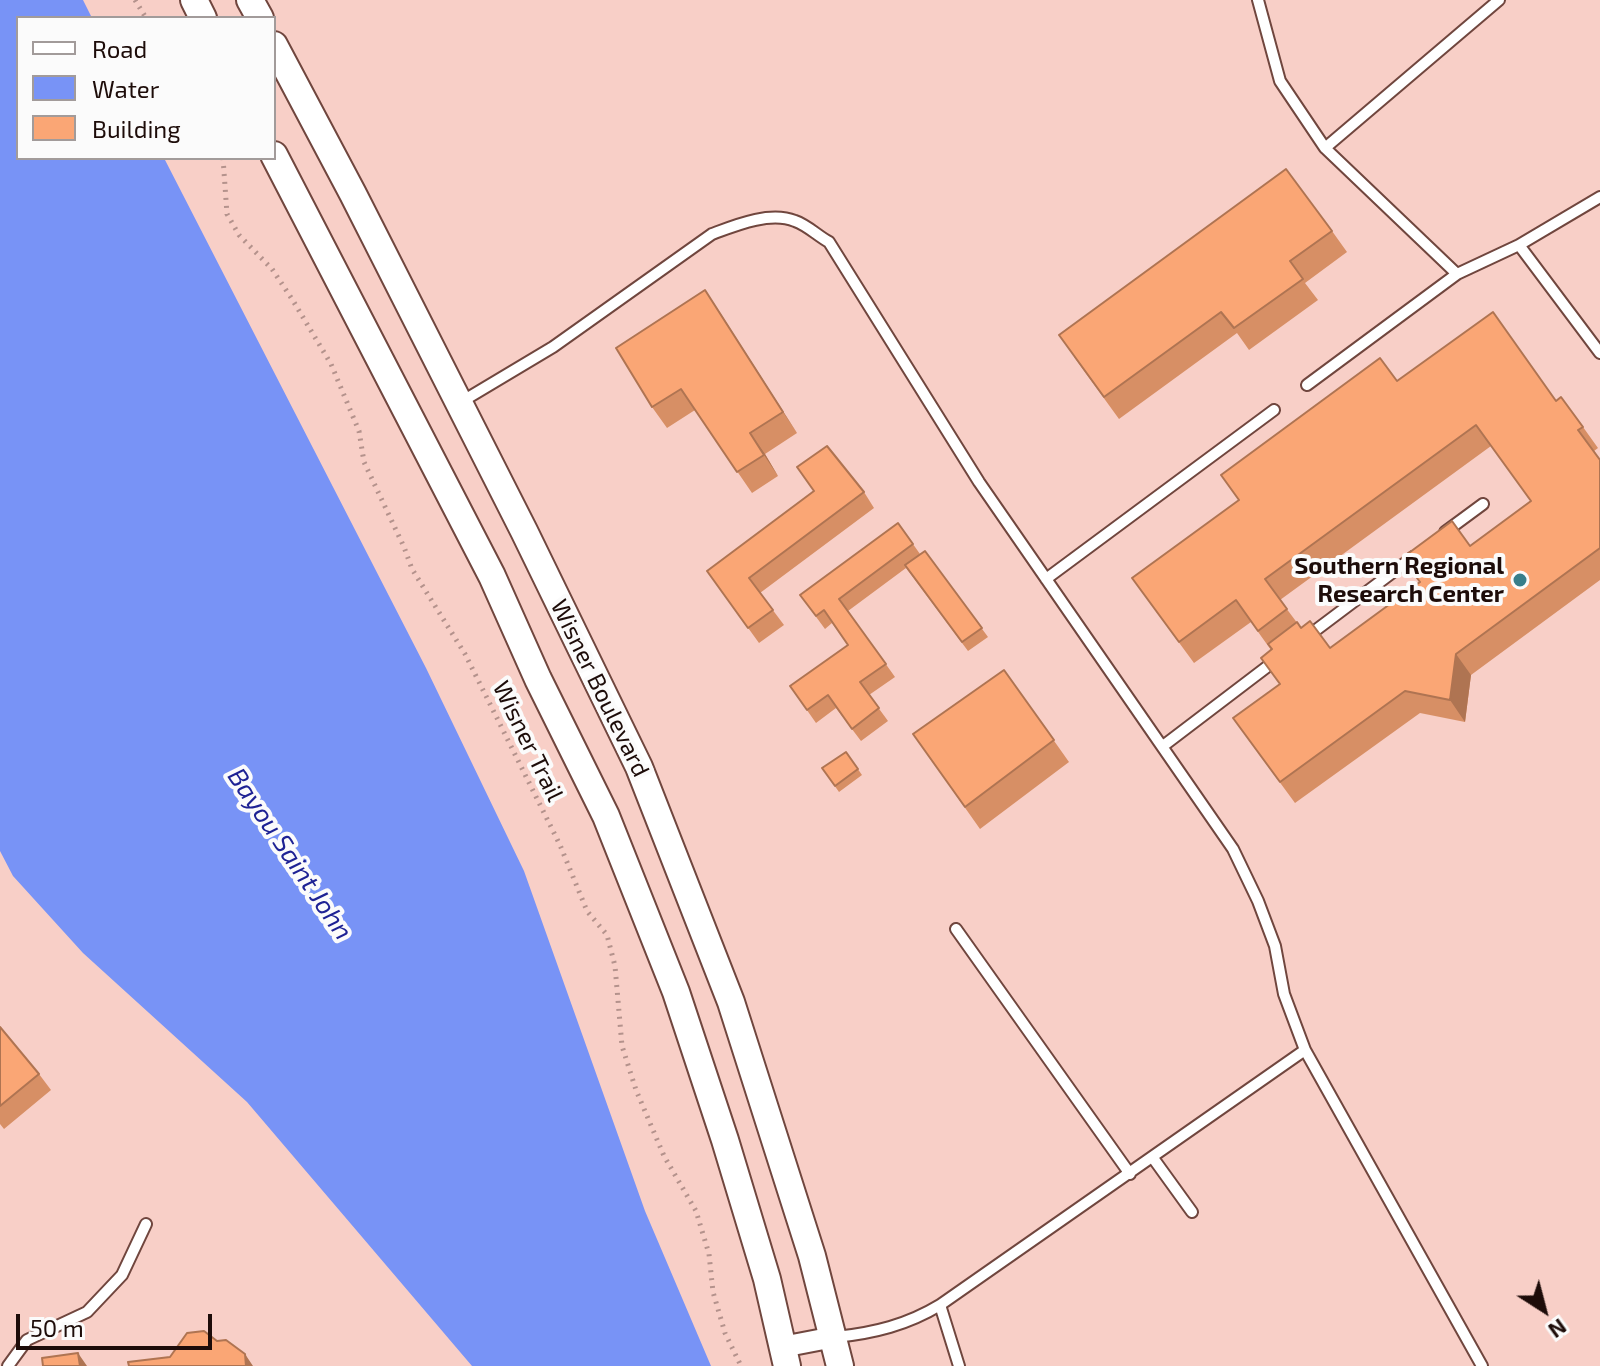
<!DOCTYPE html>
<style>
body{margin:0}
#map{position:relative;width:1600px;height:1366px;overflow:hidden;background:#f8cfc7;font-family:"Exo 2",sans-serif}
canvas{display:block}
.legend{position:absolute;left:16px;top:16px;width:260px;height:144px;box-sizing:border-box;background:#fbfbfb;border:2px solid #a29b9a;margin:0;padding:10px 14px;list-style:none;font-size:24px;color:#1d0c09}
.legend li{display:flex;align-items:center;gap:16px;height:40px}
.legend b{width:40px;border:2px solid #a29b9a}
.north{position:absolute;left:1504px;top:1270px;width:80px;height:80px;-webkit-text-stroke:6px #fbfbfb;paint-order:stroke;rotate:144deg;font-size:22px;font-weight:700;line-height:32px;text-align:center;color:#1d0c09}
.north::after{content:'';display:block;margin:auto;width:28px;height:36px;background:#1d0c09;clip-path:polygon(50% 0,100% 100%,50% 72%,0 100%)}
.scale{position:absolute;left:16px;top:1314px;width:196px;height:36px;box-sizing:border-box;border:4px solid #1d0c09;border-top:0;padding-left:10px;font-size:24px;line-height:28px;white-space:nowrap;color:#1d0c09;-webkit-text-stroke:6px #fbfbfb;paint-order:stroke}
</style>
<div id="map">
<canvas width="1600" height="1366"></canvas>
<ul class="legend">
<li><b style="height:10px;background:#fff"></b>Road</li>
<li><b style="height:22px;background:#7893f6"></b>Water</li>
<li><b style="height:22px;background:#faa675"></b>Building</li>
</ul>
<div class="north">N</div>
<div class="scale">50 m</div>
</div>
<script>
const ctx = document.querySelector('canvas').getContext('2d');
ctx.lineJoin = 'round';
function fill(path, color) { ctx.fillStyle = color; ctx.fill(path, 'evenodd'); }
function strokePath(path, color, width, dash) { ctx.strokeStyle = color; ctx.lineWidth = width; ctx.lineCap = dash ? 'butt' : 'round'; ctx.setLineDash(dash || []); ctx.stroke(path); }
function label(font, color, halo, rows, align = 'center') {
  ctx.font = font + ' "Exo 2",sans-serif'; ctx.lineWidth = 8; ctx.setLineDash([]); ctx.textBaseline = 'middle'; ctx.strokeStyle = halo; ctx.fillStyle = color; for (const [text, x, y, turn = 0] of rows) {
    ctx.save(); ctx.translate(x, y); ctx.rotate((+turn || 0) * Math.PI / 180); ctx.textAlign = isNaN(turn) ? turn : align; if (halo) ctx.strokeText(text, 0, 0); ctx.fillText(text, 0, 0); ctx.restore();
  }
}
fill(new Path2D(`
 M 0,0 L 83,0 L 92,18 L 18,18 L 18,158 L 164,158 L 426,668 L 524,871 L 645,1211 L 711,1366 L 472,1366 L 247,1102 L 83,953 L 13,876 L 0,851 Z`), '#7893f6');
const service = new Path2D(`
 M 1258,0 L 1280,81 L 1325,148
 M 1499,0 L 1325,148 L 1457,274 L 1519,245 L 1600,353
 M 1519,245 L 1600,197
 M 1307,385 L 1457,274
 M 461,402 L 553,347 L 712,234 C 736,225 770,211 795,221 C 807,225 818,236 829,242 L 979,482 L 1233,849 L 1258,901 L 1275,946 L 1284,994 L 1305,1050 L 940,1305 C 907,1325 874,1333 836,1337
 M 1445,532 L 1483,504
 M 1046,579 L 1274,410
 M 1308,636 L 1413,557
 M 1163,746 L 1276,660
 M 956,929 L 1130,1174
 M 1305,1050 L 1482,1366
 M 1153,1158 L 1192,1212
 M 940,1305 L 959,1366
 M 8,1366 L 27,1340 L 87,1312 L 122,1275 L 146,1224`);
const minor = new Path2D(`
 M 782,1347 L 834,1337`);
const tertiary = new Path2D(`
 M 194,0 L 203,18
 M 250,0 L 260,18
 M 274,45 L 353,194 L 524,531 L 639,767 L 731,1002 L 812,1256 L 840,1366
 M 274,155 L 492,576 L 538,679 L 606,816 L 676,992 L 725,1140 L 767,1279 L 787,1366`);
strokePath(service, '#70463e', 14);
strokePath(minor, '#70463e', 24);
strokePath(tertiary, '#70463e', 30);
strokePath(new Path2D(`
 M 135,0 L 146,18
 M 223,158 L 227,214 L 239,235 L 272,269 L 292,299 L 331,364 L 359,431 L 364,462 L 404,547 L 412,569 L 465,654 L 486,696 L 560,845 L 587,911 L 607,935 L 615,966 L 622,1046 L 636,1090 L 664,1156 L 696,1211 L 709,1254 L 713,1292 L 725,1333 L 741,1366`), '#b4928c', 5, [2, 6]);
strokePath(service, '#fff', 10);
strokePath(minor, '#fff', 20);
strokePath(tertiary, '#fff', 26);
fill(new Path2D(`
 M 1332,231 L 1347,252 L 1305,283 L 1318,300 L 1249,350 L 1237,333 L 1119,419 L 1074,357 Z
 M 705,290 L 797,433 L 765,454 L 778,476 L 752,493 L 695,410 L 667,428 L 652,407 Z
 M 1397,381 L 1583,427 L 1598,448 L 1594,451 L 1600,460 L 1600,580 L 1471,675 L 1465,722 L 1420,713 L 1295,803 L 1248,739 L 1280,684 L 1261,658 L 1271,650 L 1251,622 L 1194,663 L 1147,599 L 1239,500 L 1221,475 ZM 1491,446 L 1531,501 L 1330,648 L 1301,628 L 1280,600 Z
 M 864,492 L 874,508 L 760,593 L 784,625 L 759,643 L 707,571 Z
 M 898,523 L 920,554 L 925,551 L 988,637 L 968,651 L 906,568 L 848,611 L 895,677 L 869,695 L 888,721 L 861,741 L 836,708 L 816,723 L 790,686 L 848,645 L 832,623 L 825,629 L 800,595 Z
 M 1004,670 L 1069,762 L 980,829 L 913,734 Z
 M 846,752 L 862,775 L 839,792 L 822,768 Z
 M 0,1027 L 39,1074 L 51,1090 L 4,1129 L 0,1124 Z`), '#d78f65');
fill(new Path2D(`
 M 705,290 L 719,311 L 797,433 L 783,412 Z
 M 750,433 L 765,454 L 778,476 L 764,455 Z
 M 1456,654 L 1471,675 L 1465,722 L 1450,700 Z
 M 78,1353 L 87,1366 L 80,1366 Z
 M 245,1354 L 253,1366 L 246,1366 Z`), '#af7452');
const building = new Path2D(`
 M 1286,169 L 1332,231 L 1290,261 L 1303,279 L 1234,328 L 1221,312 L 1104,397 L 1059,335 Z
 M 705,290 L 783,412 L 750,433 L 764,455 L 737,472 L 681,389 L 652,407 L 616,348 Z
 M 1493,312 L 1556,401 L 1561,397 L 1583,427 L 1578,430 L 1600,460 L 1600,548 L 1456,654 L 1450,700 L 1405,691 L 1280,782 L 1233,718 L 1280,684 L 1261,658 L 1272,649 L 1268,644 L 1297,622 L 1301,628 L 1310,621 L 1330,648 L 1420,582 L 1402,558 L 1452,521 L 1470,546 L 1531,501 L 1476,425 L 1265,579 L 1287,609 L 1258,631 L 1236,600 L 1179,642 L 1132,578 L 1239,500 L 1221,475 L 1380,358 L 1397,381 Z
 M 827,446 L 864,492 L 749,578 L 773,610 L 748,628 L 707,571 L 814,491 L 797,467 Z
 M 898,523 L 913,544 L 839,599 L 886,664 L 860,682 L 879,708 L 852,729 L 828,695 L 807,710 L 790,686 L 848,645 L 824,610 L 816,616 L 800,595 Z
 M 925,551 L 982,628 L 962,642 L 905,565 Z
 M 1004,670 L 1054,740 L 965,807 L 913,734 Z
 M 846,752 L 858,769 L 835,786 L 822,768 Z
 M 0,1027 L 39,1074 L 0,1106 Z
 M 204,1331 L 217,1341 L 226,1340 L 245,1354 L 246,1366 L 129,1366 L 128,1362 L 170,1357 L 187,1333 Z
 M 78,1353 L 80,1366 L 43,1366 L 42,1358 Z`);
fill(building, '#faa675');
strokePath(building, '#af7452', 2);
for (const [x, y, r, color] of [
 [1520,580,8,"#387e8a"]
]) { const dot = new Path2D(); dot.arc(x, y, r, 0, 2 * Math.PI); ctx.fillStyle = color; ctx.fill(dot); strokePath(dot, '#fbfbfb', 3); }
label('bold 24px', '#1d0c09', '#fbfbfb', [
 ["Southern Regional",1504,566],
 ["Research Center",1504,594]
], 'right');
label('24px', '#1d0c09', '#fbfbfb', [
 ["Wisner Boulevard",600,688,64],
 ["Wisner Trail",528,741,64]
]);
label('italic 26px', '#1e2294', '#fbfbfb', [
 ["Bayou Saint John",290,854,56]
]);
</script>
